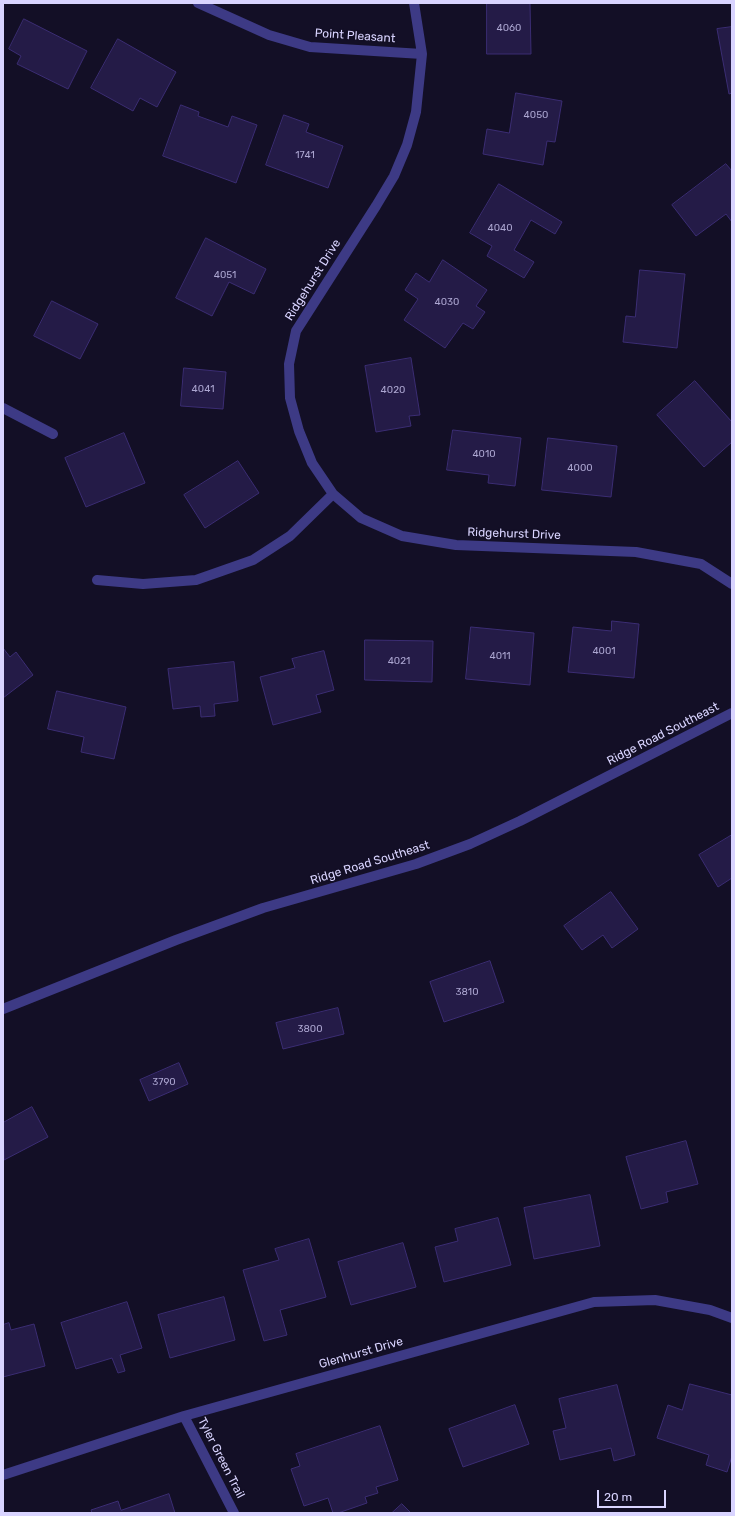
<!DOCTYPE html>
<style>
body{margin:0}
#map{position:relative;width:735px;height:1516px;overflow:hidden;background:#130f26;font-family:Rubik,sans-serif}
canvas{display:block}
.frame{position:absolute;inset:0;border:4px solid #d9d4ff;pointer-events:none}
.scale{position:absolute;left:597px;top:1490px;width:69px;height:18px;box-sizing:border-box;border:2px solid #d9d4ff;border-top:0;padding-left:5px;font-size:12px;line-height:14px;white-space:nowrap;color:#d9d4ff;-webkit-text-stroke:3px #130f26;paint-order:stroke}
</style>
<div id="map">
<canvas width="735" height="1516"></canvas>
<div class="frame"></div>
<div class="scale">20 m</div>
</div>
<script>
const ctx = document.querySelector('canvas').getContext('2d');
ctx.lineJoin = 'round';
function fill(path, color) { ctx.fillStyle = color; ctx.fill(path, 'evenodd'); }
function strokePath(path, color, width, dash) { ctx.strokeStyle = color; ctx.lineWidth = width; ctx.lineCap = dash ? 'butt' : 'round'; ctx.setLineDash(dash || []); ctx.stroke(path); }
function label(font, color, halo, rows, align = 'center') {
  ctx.font = font + ' Rubik,sans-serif'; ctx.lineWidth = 3; ctx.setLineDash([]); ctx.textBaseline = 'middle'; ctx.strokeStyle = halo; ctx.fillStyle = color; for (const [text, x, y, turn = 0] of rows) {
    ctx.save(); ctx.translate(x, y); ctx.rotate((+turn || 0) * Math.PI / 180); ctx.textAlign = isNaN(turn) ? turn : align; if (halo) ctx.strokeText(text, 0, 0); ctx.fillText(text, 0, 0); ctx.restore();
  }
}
const building = new Path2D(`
 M 487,3 L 530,3 L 531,54 L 487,54 Z
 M 24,19 L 87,51 L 68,89 L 17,64 L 21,56 L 9,49 Z
 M 732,27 L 732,93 L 729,94 L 717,29 Z
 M 118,39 L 176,72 L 157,107 L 140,98 L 133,111 L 91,88 Z
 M 516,93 L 562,101 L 555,142 L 547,141 L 543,165 L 483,154 L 487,129 L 509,133 Z
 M 181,105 L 199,112 L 198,116 L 228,127 L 232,116 L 257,125 L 236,183 L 163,156 Z
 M 284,115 L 309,124 L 306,132 L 343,146 L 328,188 L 266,165 Z
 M 726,164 L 732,171 L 732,222 L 726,214 L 696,236 L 672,205 Z
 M 499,184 L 562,222 L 555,234 L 531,220 L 514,250 L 534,262 L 524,278 L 487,256 L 492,246 L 470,233 Z
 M 206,238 L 266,269 L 254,294 L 229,282 L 212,316 L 176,298 Z
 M 443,260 L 487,290 L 476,306 L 485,312 L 473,329 L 463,323 L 445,348 L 404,320 L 418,299 L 405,290 L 416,273 L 429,282 Z
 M 640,270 L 685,274 L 677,348 L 623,342 L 626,316 L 635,317 Z
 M 52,301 L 98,324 L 80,359 L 34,336 Z
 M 411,358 L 420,415 L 409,416 L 411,426 L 376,432 L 365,366 Z
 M 184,368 L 226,372 L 223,409 L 181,406 Z
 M 695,381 L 732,422 L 732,442 L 704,467 L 657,415 Z
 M 453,430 L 521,438 L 515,486 L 488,483 L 489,475 L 447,470 Z
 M 124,433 L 145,483 L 86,507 L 65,458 Z
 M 548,438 L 617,446 L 611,497 L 542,490 Z
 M 238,461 L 259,493 L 205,528 L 184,495 Z
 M 612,621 L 639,624 L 634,678 L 568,672 L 573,627 L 611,631 Z
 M 471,627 L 534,633 L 530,685 L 466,679 Z
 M 365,640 L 433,641 L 432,682 L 365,680 Z
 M 3,648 L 10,657 L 16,652 L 33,675 L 3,698 Z
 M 324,651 L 334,690 L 316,695 L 321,712 L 273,725 L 260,677 L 295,668 L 292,659 Z
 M 234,662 L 238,701 L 214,704 L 215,716 L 201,717 L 200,706 L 173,709 L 168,669 Z
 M 57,691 L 126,707 L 114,759 L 81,752 L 84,737 L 48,729 Z
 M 732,835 L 732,878 L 718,887 L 699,855 Z
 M 611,892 L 638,929 L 612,948 L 603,935 L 582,950 L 564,926 Z
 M 490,961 L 504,1002 L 444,1022 L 430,982 Z
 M 338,1008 L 344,1034 L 283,1049 L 276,1023 Z
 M 179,1063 L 188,1084 L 149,1101 L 140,1080 Z
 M 32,1107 L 48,1137 L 4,1160 L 3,1123 Z
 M 686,1141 L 698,1184 L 666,1192 L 668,1202 L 641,1209 L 626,1157 Z
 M 590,1195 L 600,1246 L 534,1259 L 524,1208 Z
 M 498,1218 L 511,1265 L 444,1282 L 435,1247 L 458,1241 L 455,1229 Z
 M 309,1239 L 326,1297 L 280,1310 L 287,1335 L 264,1341 L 243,1270 L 279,1260 L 275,1249 Z
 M 403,1243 L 416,1287 L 351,1305 L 338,1262 Z
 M 224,1297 L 235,1340 L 170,1358 L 158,1315 Z
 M 127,1302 L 142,1348 L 120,1355 L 125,1371 L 118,1373 L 112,1358 L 76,1369 L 61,1323 Z
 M 9,1323 L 11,1330 L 34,1324 L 45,1366 L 3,1377 L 3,1325 Z
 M 690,1384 L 732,1395 L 732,1456 L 727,1472 L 706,1465 L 709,1455 L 657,1438 L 668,1405 L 682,1410 Z
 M 617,1385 L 635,1455 L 614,1461 L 611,1448 L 560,1460 L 553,1431 L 566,1428 L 559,1399 Z
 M 515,1405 L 529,1444 L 463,1467 L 449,1429 Z
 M 380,1426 L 398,1480 L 376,1487 L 378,1493 L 365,1497 L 367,1503 L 338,1513 L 333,1513 L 328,1498 L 304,1506 L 291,1469 L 300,1466 L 296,1454 Z
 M 169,1494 L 175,1513 L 92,1513 L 91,1510 L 118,1501 L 121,1510 Z
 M 402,1504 L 411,1513 L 392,1513 Z`);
fill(building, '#241b47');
strokePath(building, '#3b2d73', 1);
strokePath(new Path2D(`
 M 198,3 L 269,35 L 310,47 L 422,54
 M 414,3 L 422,54 L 416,112 L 407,145 L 394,176 L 376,206 L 296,331 L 289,364 L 290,398 L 299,431 L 312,463 L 333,494 L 361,518 L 402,536 L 456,545 L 636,552 L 701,564 L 732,584
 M 3,408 L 53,434
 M 97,580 L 143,584 L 196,580 L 253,560 L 290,536 L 333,494
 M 3,1009 L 176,940 L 263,908 L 416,864 L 470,844 L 520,821 L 732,713
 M 184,1416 L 234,1513
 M 3,1475 L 184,1416 L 594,1302 L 655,1300 L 710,1310 L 732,1318`), '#3d3a85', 10);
label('10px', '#aca6d1', null, [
 ["4060",509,28],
 ["4050",536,115],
 ["1741",305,155],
 ["4040",500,228],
 ["4051",225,275],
 ["4030",447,302],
 ["4041",203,389],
 ["4020",393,390],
 ["4010",484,454],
 ["4000",580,468],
 ["4001",604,651],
 ["4011",500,656],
 ["4021",399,661],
 ["3810",467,992],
 ["3800",310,1029],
 ["3790",164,1082]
]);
label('12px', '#d9d4ff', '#130f26', [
 ["Point Pleasant",355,36,4],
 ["Ridgehurst Drive",313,280,-58],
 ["Ridgehurst Drive",514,534,2],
 ["Ridge Road Southeast",663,734,-27],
 ["Ridge Road Southeast",370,863,-17],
 ["Glenhurst Drive",361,1353,-16],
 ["Tyler Green Trail",221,1458,63]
]);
</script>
